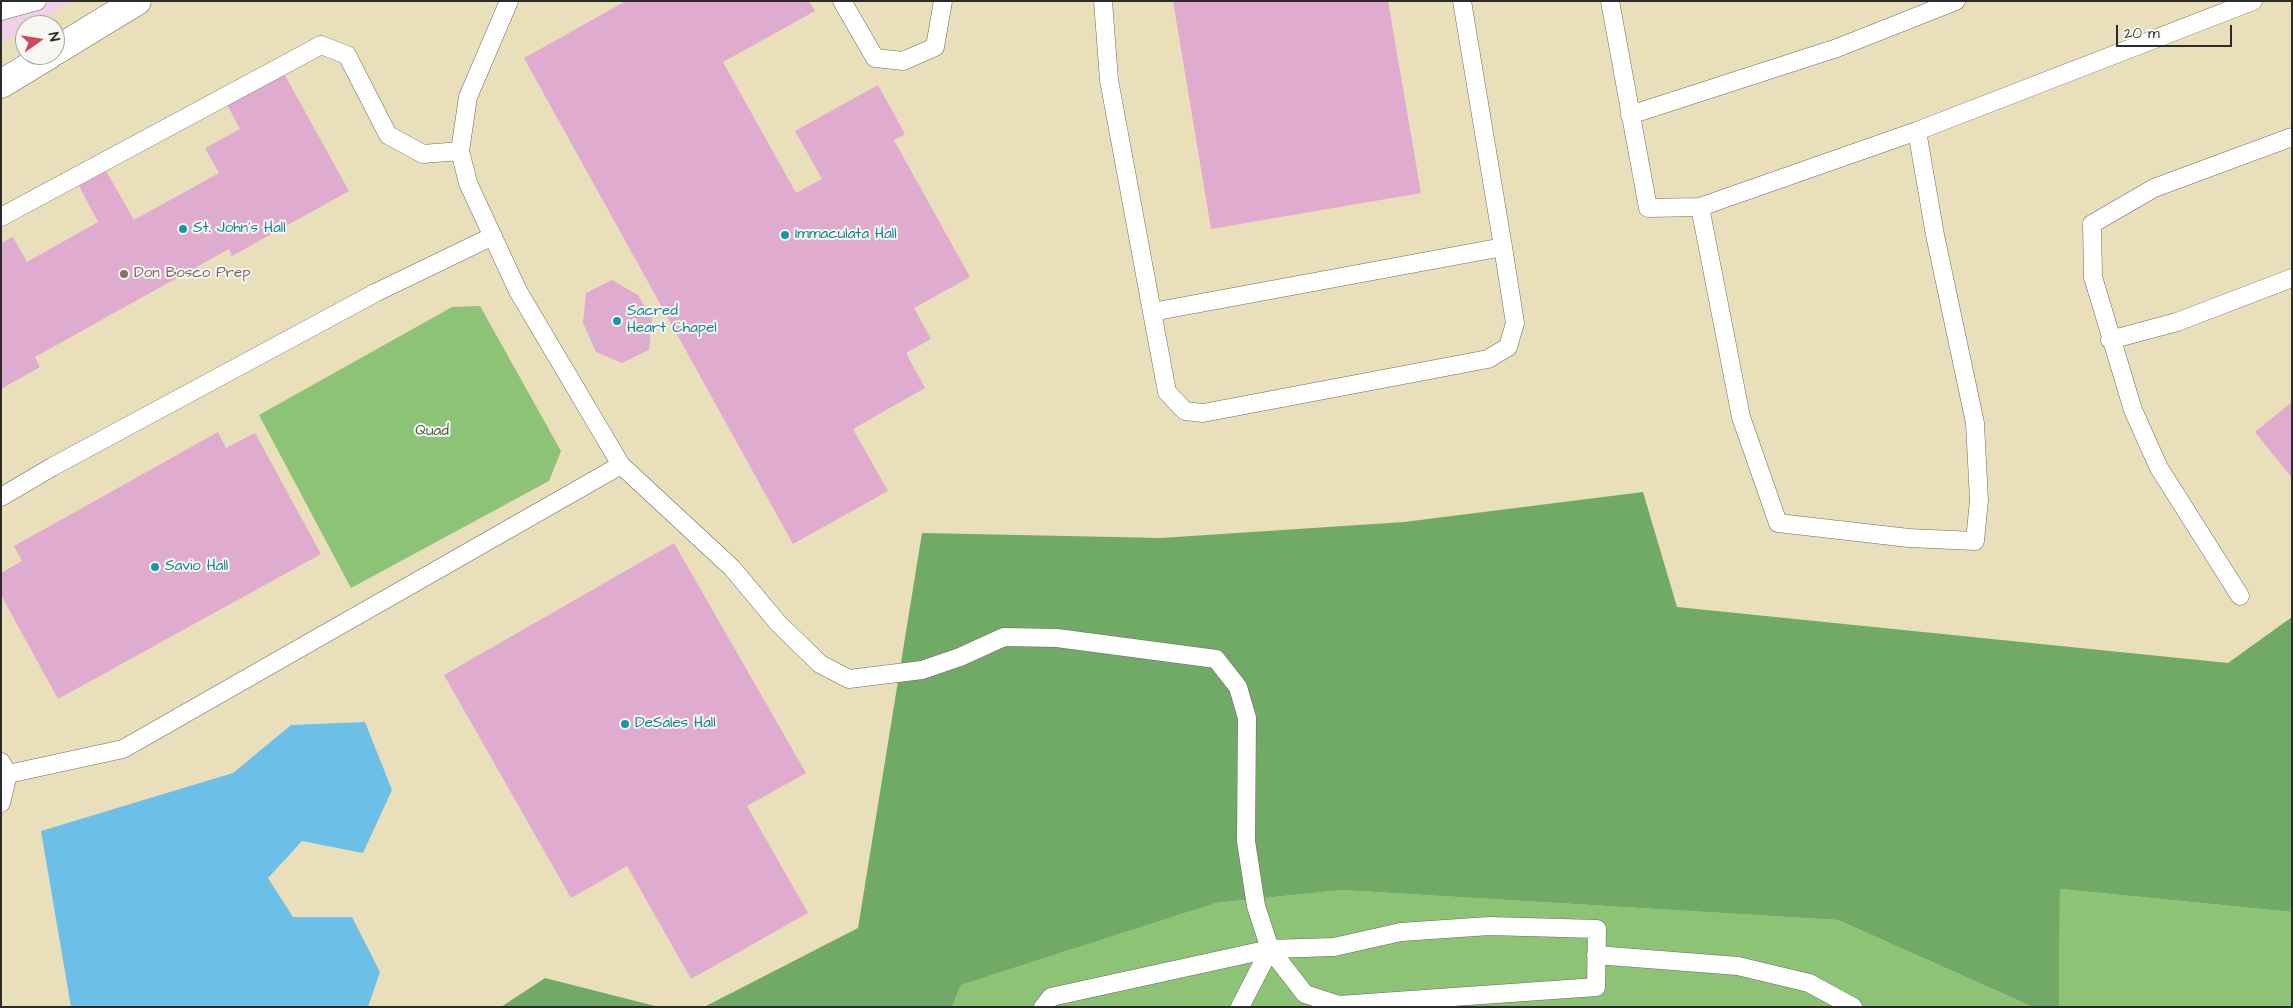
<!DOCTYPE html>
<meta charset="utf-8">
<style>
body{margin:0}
#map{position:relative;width:2293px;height:1008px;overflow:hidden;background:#eadfbb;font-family:"Architects Daughter",sans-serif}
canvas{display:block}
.frame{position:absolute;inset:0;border:2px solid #2b2b2b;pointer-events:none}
.north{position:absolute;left:15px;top:15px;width:50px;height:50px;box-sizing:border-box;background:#f6f6f2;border:1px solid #a5a5a2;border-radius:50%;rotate:77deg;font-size:14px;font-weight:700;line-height:20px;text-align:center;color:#2b2b2b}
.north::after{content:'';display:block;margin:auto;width:18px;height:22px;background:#d1495b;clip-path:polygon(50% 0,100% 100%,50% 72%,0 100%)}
.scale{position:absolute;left:2116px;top:25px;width:116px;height:22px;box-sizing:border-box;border:2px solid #2b2b2b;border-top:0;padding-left:6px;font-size:15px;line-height:18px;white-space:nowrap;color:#2b2b2b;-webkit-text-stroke:4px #f6f6f2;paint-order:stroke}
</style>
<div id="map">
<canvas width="2293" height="1008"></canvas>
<div class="frame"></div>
<div class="north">N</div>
<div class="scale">20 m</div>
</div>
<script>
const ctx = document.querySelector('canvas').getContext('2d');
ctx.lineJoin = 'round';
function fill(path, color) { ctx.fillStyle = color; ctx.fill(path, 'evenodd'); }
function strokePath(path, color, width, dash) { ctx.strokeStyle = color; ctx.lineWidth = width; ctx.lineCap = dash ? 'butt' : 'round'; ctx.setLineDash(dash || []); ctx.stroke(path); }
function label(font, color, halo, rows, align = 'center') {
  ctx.font = font + ' "Architects Daughter",sans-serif'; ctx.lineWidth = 4; ctx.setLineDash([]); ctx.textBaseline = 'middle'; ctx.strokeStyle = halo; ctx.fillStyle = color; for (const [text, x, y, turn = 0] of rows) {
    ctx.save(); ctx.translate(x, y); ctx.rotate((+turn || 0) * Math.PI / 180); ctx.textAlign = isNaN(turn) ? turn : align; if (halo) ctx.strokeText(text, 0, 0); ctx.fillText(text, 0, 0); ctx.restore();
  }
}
fill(new Path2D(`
 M 1,1 L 72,1 L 32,25 L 25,25 L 25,29 L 5,41 L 1,40 Z`), '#eed0e7');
fill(new Path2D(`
 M 480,306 L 561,451 L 549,481 L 351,588 L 259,415 L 452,307 Z
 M 2060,889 L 2292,912 L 2292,1007 L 2059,1007 Z
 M 1342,890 L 1838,920 L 2033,1007 L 952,1007 L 961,985 L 1216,903 Z`), '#8cc376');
fill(new Path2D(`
 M 1643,492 L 1677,607 L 2228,663 L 2292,617 L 2292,912 L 2060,889 L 2059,1007 L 2033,1007 L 1838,920 L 1342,890 L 1216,903 L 961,985 L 952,1007 L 704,1007 L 858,928 L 922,533 L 1161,538 L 1404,522 Z
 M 545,978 L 659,1007 L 501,1007 Z`), '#71a967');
fill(new Path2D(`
 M 365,722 L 392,790 L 363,853 L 302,841 L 268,878 L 293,917 L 352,917 L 380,972 L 368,1007 L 71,1007 L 41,831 L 233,773 L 291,725 Z`), '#6cc0e8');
fill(new Path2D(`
 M 626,1 L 809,1 L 815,11 L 723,62 L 796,193 L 822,179 L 795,131 L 878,85 L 905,134 L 894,140 L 970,277 L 914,308 L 931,339 L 906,353 L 925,388 L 853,429 L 888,491 L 793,544 L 524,58 Z
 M 1173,1 L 1388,1 L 1421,193 L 1211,229 Z
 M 282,70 L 349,191 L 232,256 L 229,249 L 35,357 L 40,367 L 1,389 L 1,243 L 13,237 L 27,262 L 98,222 L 79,186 L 106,171 L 134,220 L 219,173 L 205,148 L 240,129 L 225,101 Z
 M 612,280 L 638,295 L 652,319 L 649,350 L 622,363 L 596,352 L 583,323 L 586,293 Z
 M 2292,402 L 2292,478 L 2255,432 Z
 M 218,432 L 226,448 L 255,433 L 321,554 L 58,699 L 1,595 L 1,573 L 22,561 L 14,546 Z
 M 674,543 L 806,773 L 747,806 L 808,913 L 691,979 L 627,866 L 571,898 L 444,675 Z`), '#dfaccf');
const lane = new Path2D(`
 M 509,1 L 468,97 L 460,151 L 468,183 L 518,291 L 621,465 L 732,568 L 778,623 L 820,664 L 849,679 L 922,670 L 960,657 L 1004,637 L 1057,638 L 1216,659 L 1238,687 L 1247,718 L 1246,841 L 1256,906 L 1270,949 L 1305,994 L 1339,1005 L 1596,987 L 1597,929 L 1489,926 L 1401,932 L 1334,947 L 1270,949 L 1051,997 L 1043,1007
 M 842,1 L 875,58 L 903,61 L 935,47 L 943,1
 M 1103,1 L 1109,80 L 1152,312 L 1503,247 L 1462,1
 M 1610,1 L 1648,208 L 1700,207 L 1917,131 L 2253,1
 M 1,11 L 37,1
 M 1630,115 L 1837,48 L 1956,1
 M 1700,207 L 1741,417 L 1778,523 L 1909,538 L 1975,541 L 1979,500 L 1975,423 L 1935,235 L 1917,131
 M 1,217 L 321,45 L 347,55 L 388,135 L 423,154 L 460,151
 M 1152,312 L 1167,392 L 1185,411 L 1203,413 L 1488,359 L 1508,347 L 1515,323 L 1503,247
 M 2110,340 L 2177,322 L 2292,278
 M 1,497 L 52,467 L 375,293 L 493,236
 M 2240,596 L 2159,468 L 2133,410 L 2093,277 L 2092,224 L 2154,188 L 2292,137
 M 1,762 L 8,774 L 1,803
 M 8,774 L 123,749 L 621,465
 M 1596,955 L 1738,966 L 1809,983 L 1853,1007
 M 1240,1007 L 1270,949`);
const primary = new Path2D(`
 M 55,51 L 137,1
 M 1,84 L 49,55`);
strokePath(lane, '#6e6a5d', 19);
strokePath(primary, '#6e6a5d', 29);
strokePath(lane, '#fff', 18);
strokePath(primary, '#fff', 28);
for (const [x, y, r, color] of [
 [183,229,5,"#0f9aa8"],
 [785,235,5,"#0f9aa8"],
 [124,274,5,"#8d6e63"],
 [617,321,5,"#0f9aa8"],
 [155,567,5,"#0f9aa8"],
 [625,724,5,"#0f9aa8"]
]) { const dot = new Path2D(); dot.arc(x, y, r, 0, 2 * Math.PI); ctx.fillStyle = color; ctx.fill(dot); strokePath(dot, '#f6f6f2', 2); }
label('15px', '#0d838f', '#f6f6f2', [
 ["St. John’s Hall",193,229],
 ["Immaculata Hall",795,235],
 ["Sacred",627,312],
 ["Heart Chapel",627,329],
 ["Savio Hall",165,567],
 ["DeSales Hall",635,724]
], 'left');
label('15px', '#785e54', '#f6f6f2', [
 ["Don Bosco Prep",134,274]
], 'left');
label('15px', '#485942', '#f6f6f2', [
 ["Quad",432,432]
]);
</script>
